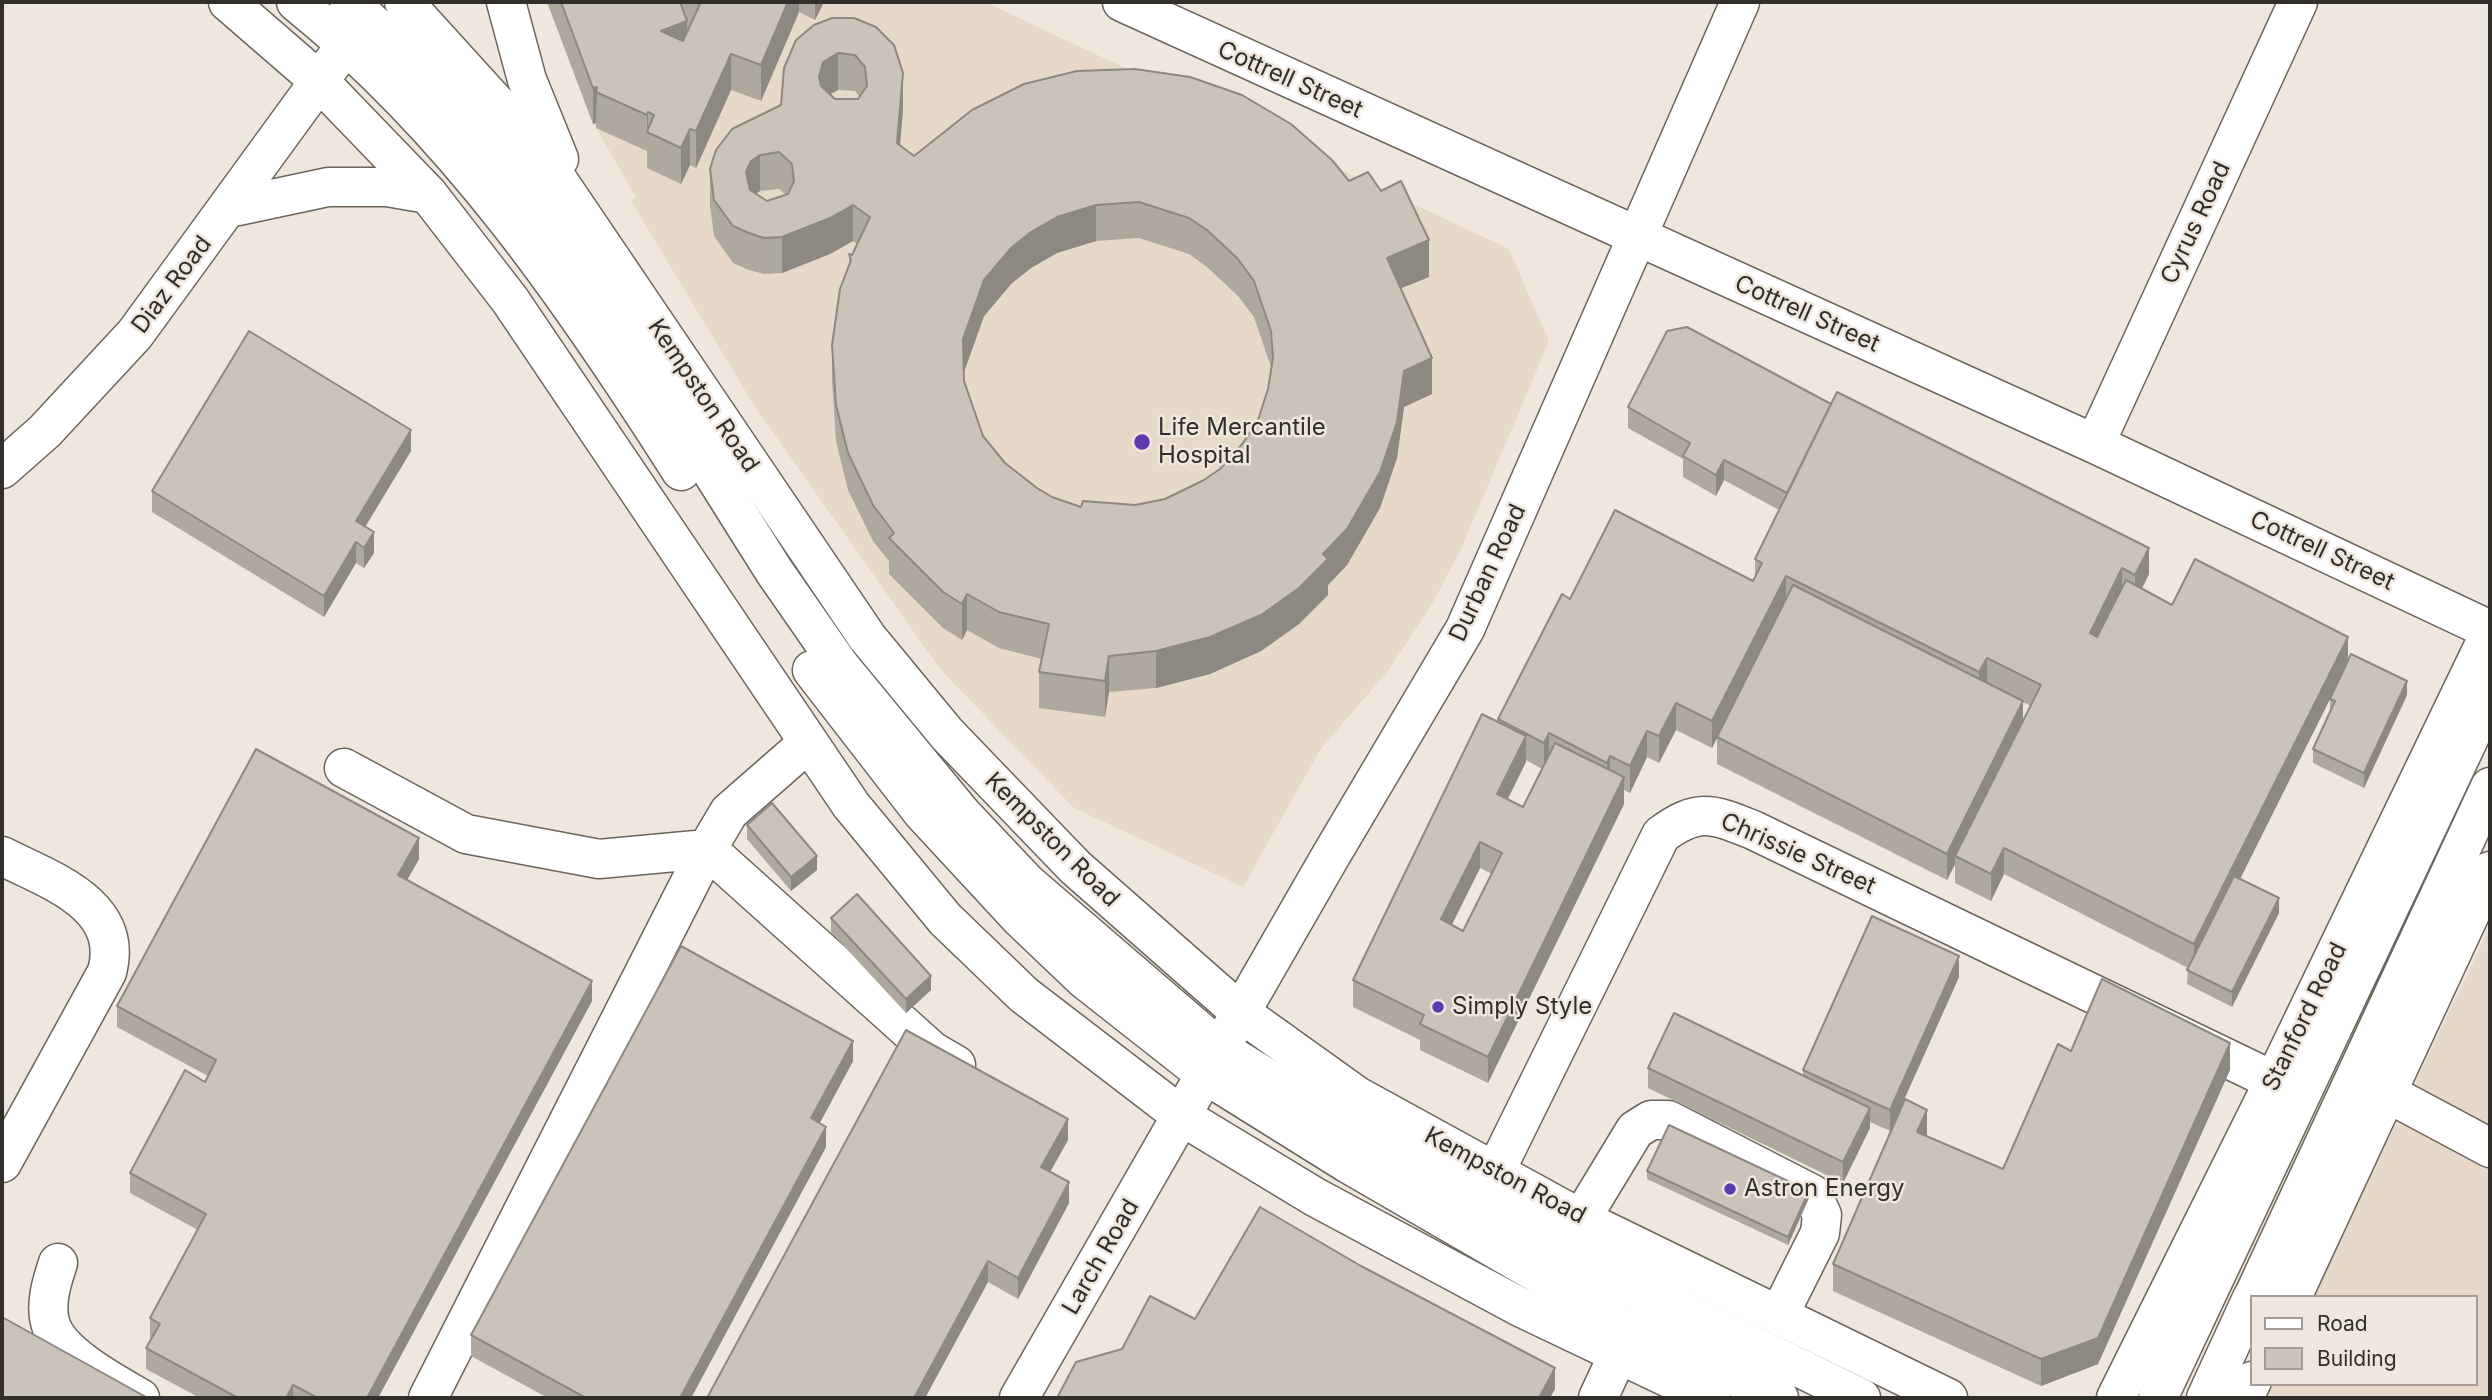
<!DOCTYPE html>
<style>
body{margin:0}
#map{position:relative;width:2492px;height:1400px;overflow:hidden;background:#efe6dd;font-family:Inter,sans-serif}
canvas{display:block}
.frame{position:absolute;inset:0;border:4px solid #322f2b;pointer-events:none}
.legend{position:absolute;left:2250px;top:1295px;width:228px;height:91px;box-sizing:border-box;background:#efe6dd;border:2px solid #a39d96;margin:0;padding:9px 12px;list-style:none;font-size:21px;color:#322f2b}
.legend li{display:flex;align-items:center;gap:14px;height:35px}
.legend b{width:35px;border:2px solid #a39d96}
</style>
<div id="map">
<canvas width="2492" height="1400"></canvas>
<div class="frame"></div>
<ul class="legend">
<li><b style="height:9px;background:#fff"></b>Road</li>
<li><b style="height:19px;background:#cbc3b9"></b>Building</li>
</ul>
</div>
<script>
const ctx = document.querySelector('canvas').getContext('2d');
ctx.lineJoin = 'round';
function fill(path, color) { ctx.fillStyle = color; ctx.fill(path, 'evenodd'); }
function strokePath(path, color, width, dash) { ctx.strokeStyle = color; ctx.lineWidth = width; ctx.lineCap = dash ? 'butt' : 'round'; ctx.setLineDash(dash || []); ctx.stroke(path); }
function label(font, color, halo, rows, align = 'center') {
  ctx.font = font + ' Inter,sans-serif'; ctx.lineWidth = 5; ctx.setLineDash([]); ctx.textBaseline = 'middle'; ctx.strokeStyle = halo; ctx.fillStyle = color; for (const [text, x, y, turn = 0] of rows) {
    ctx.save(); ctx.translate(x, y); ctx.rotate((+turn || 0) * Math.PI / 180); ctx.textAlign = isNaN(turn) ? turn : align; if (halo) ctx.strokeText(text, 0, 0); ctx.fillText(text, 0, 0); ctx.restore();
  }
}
fill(new Path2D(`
 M 547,2 L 985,2 L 1509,249 L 1549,341 L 1462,547 L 1432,604 L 1387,672 L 1320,750 L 1243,887 L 1074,808 L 940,669 L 755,407 L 631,201 L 636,197 L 596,128 Z
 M 2490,926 L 2490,1398 L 2265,1398 L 2271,1384 L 2476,1384 L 2476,1297 L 2313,1297 Z`), '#e7d9c9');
const minor = new Path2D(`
 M 296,2 C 455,130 572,300 681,471
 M 349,2 L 428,74 L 576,256 L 774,571 L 840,666 L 962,814 L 1027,883 L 1220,1049 L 1304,1101 L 1373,1142 L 1652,1295 L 1861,1398
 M 1122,2 L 2095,444 L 2490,630
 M 2095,444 L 2298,2
 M 2,469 L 45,431 L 135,334 L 363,21
 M 812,670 L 922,812 L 1021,919 L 1084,979 L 1206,1075 L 1347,1163 L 1620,1321 L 1779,1398
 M 344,768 L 466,834 L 599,859 L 707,849 L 729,812 L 808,743
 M 2,856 C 49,880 125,904 107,972 L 2,1163
 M 2389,1094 L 2490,1148
 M 1495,1172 L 1661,835 C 1698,807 1713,814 1753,830 L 2274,1081
 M 1581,1219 L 1635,1130 L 1651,1120 L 1668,1120 L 1812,1194 L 1822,1215 L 1820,1233 L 1779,1315
 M 58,1263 C 52,1281 45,1303 50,1322 C 57,1353 114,1383 140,1398
 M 2253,1297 L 2490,787
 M 428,1398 L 707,849 L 932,1051 L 956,1065
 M 1019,1398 L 1330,857 L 1465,629 L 1740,2
 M 1598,1398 L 1618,1355
 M 2158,1398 L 2490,694
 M 2206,1398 L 2252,1298`);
const major = new Path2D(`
 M 228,2 L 318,80 L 428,194 L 510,300 L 851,805 L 945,919 L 1024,995 L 1183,1117 L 1315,1197 L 1520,1307 L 1711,1398
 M 404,2 L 534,145 L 867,637 L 947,734 L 1075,867 L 1241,1013 L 1357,1096 L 1581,1219 L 1948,1398
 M 506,2 L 527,80 L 559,159
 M 229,208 L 328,187 L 387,187 L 428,194
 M 2292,1297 L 2490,871
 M 2116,1398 L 2274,1081 L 2490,633
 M 2244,1398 L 2252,1381`);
strokePath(minor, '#6c655c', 41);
strokePath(major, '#6c655c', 41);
strokePath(minor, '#fff', 38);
strokePath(major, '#fff', 38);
fill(new Path2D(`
 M 547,2 L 824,2 L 815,20 L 799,12 L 761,101 L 731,90 L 696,168 L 690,165 L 681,184 L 647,168 L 647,151 L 596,128 L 596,123 L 593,124 Z
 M 832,18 L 903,109 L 900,145 L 914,156 L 972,110 L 1429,277 L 1401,288 L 1432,394 L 1404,407 L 1397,458 L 1380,508 L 1347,565 L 1328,585 L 1328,595 L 1299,624 L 1261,651 L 1210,674 L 1156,688 L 1109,692 L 1105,717 L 1039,708 L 1039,672 L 1042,659 L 999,648 L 967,630 L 962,640 L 943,628 L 889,574 L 889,561 L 873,541 L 848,490 L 836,441 L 832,381 L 832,345 L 849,267 L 849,254 L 852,255 L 857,244 L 853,241 L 830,254 L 782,273 L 764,274 L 749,270 L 733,263 L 714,236 L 710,205 L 710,169 L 781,105 ZM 838,90 L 855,91 L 860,97 L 858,99 L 835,99 L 830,94 ZM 779,189 L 786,195 L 767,201 L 755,194 L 760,191 ZM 1139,238 L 1189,254 L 1207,267 L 1238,296 L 1254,317 L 1271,367 L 1268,389 L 1258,420 L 1243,443 L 1220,469 L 1204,480 L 1165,499 L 1135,505 L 1081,507 L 1052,497 L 1037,488 L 1005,463 L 983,436 L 964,381 L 964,372 L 984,316 L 1012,283 L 1031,268 L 1057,253 L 1096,241 Z
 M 1628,407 L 2149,574 L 2142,589 L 2172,605 L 2348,659 L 2407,695 L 2364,788 L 2313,763 L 2313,749 L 2330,712 L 2330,699 L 2240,879 L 2279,913 L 2232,1007 L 2187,984 L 2188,968 L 2004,874 L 1991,901 L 1955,883 L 1955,864 L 1947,880 L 1717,764 L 1717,738 L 1712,748 L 1676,730 L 1659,763 L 1647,757 L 1630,793 L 1624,790 L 1624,804 L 1488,1083 L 1420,1050 L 1420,1040 L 1353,1007 L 1353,980 L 1498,722 L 1498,719 L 1570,599 L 1753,581 L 1755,577 L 1755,559 L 1779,510 L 1724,480 L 1716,496 L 1683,477 L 1683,459 L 1628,428 ZM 2023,702 L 2031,706 L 2023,722 ZM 1526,760 L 1542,769 L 1523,807 L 1507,799 ZM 1480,868 L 1492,874 L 1463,931 L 1452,925 Z
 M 411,451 L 365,527 L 374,553 L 364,568 L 356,563 L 324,617 L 152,512 L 152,491 Z
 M 747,825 L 817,870 L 791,891 L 747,839 Z
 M 419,859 L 407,880 L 592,1001 L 378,1398 L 200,1398 L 146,1369 L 146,1348 L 151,1340 L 150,1339 L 150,1318 L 198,1230 L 130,1193 L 130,1173 L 205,1082 L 208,1076 L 117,1027 L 117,1006 Z
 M 831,918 L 931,990 L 906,1013 L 831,932 Z
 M 1959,977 L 1890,1131 L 1870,1122 L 1870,1128 L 1843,1183 L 1648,1088 L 1648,1068 L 1803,1075 L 1803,1070 Z
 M 2071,1051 L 2230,1070 L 2098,1364 L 2041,1386 L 1833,1291 L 1833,1264 L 1927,1137 L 2003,1169 Z
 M 853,1061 L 820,1123 L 826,1147 L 691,1398 L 548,1398 L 471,1356 L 471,1335 Z
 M 1068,1140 L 1050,1172 L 1069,1203 L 1018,1299 L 988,1282 L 925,1398 L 707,1398 Z
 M 1647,1171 L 1809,1198 L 1788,1245 L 1647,1179 Z`), '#afa89f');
fill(new Path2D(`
 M 788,2 L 799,2 L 799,12 L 761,101 L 761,65 Z
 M 815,2 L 824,2 L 815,20 Z
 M 687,21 L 687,57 L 661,31 Z
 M 838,53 L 838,90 L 823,98 L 819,77 L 823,62 Z
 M 731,54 L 731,90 L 696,168 L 696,131 Z
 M 903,73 L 903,109 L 897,179 L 897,143 Z
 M 597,87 L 596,123 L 593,124 L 593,88 Z
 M 648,112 L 648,133 L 647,132 L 647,115 Z
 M 690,129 L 690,165 L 681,184 L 681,148 Z
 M 760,155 L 760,191 L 751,197 L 746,172 L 751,161 Z
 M 853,205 L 853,241 L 830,254 L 782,273 L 782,237 Z
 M 1096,205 L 1096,241 L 1057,253 L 1031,268 L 1012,283 L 984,316 L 963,375 L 963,339 L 984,280 L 1012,247 L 1031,232 L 1057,217 Z
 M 1429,240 L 1429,277 L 1387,294 L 1387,258 Z
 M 1432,358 L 1432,394 L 1404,407 L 1397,458 L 1380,508 L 1347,565 L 1328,585 L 1328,595 L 1299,624 L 1261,651 L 1210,674 L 1156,688 L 1156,651 L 1323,554 L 1404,371 Z
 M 411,430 L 411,451 L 356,542 L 356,521 Z
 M 1724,460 L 1724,480 L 1716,496 L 1716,475 Z
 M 374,532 L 374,553 L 364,568 L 364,548 Z
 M 356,542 L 356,563 L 324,617 L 324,596 Z
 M 2149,548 L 2149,574 L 2135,601 L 2135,575 Z
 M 2122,568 L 2122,595 L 2090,660 L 2090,633 Z
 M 1786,576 L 1786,602 L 1712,748 L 1712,721 Z
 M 967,594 L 967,630 L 962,640 L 962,604 Z
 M 2348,637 L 2348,663 L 2194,971 L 2194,944 Z
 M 1109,656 L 1109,692 L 1105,717 L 1105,681 Z
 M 1987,658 L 1987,684 L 1979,699 L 1979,672 Z
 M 2407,681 L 2407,695 L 2364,788 L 2364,773 Z
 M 2023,701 L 2023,728 L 1955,856 L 1955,864 L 1947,880 L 1947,854 Z
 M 1676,703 L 1676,730 L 1659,763 L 1659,736 Z
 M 1647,731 L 1647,757 L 1630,793 L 1630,766 Z
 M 1549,733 L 1549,760 L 1544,770 L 1544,743 Z
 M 1526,736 L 1526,762 L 1497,821 L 1497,794 Z
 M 1610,756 L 1610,783 L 1607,790 L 1607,763 Z
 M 1624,777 L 1624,804 L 1488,1083 L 1488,1057 Z
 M 419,838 L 419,859 L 398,896 L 398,875 Z
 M 1480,842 L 1480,868 L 1441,946 L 1441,919 Z
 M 2004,848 L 2004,874 L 1991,901 L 1991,874 Z
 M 817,856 L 817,870 L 791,891 L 791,877 Z
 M 2279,898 L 2279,913 L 2232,1007 L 2232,992 Z
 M 1959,956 L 1959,977 L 1890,1131 L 1890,1110 Z
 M 931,976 L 931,990 L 906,1013 L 906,999 Z
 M 592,981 L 592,1001 L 378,1398 L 367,1398 Z
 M 853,1041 L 853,1061 L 811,1139 L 811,1118 Z
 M 2230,1043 L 2230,1070 L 2098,1364 L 2041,1386 L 2041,1359 Z
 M 1870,1108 L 1870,1128 L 1843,1183 L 1843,1162 Z
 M 1927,1110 L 1927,1137 L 1917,1132 Z
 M 1068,1119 L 1068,1140 L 1041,1188 L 1041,1167 Z
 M 826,1127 L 826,1147 L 691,1398 L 680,1398 Z
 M 1069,1182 L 1069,1203 L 1018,1299 L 1018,1278 Z
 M 1809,1191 L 1809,1198 L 1788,1245 L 1788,1237 Z
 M 988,1261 L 988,1282 L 925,1398 L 914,1398 Z
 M 1555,1368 L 1555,1389 L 1550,1398 L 1539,1398 Z
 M 293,1385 L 293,1398 L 286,1398 Z`), '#8e8882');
const building = new Path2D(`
 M 561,2 L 680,2 L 687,21 L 661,31 L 683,41 L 700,4 L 694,2 L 788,2 L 761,65 L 731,54 L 696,131 L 690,129 L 681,148 L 647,132 L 654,115 L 648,112 L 647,115 L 596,92 L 597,87 L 593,88 Z
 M 832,18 L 854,18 L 876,27 L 894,45 L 903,73 L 897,143 L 914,156 L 972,110 L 1024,84 L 1077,71 L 1135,69 L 1190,77 L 1242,95 L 1291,124 L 1332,160 L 1349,181 L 1368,172 L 1381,191 L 1401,181 L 1429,240 L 1387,258 L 1432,358 L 1404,371 L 1397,422 L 1380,472 L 1347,529 L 1323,554 L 1328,559 L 1299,588 L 1261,615 L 1210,637 L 1156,651 L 1109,656 L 1105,681 L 1039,672 L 1049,624 L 999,612 L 967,594 L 962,604 L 943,592 L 889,538 L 894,533 L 873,505 L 848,453 L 836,405 L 832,345 L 840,289 L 851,260 L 849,254 L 852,255 L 870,217 L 853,205 L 830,218 L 782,237 L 764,238 L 749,233 L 733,226 L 714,200 L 710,169 L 716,150 L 732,129 L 781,105 L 784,68 L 796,40 L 814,25 ZM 838,53 L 855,55 L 865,67 L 867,86 L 858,99 L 835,99 L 821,86 L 819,77 L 823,62 ZM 779,152 L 792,164 L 794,181 L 788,194 L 767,201 L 750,190 L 746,172 L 751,161 L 760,155 ZM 1139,202 L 1189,218 L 1207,230 L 1238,259 L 1254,281 L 1271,331 L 1273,358 L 1268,389 L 1258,420 L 1243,443 L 1220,469 L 1204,480 L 1165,499 L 1135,505 L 1083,501 L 1081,507 L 1052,497 L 1037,488 L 1005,463 L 983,436 L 964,381 L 963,339 L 984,280 L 1012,247 L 1031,232 L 1057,217 L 1096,205 Z
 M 1687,327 L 1831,404 L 1787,493 L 1724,460 L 1716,475 L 1683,456 L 1690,443 L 1628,407 L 1667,331 Z
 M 249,331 L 411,430 L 356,521 L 374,532 L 364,548 L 356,542 L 324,596 L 152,491 Z
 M 1837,392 L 2149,548 L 2135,575 L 2122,568 L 2090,633 L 2097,637 L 2126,580 L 2172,605 L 2195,559 L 2348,637 L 2194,944 L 2004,848 L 1991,874 L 1955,856 L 2041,685 L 1987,658 L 1979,672 L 1786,576 L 1712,721 L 1676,703 L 1659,736 L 1647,731 L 1630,766 L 1610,756 L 1607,763 L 1549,733 L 1544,743 L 1498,719 L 1562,594 L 1570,599 L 1615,510 L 1753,581 L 1762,563 L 1755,559 Z
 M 1793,585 L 2023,701 L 1947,854 L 1717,737 Z
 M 2351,654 L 2407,681 L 2364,773 L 2313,749 L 2335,701 L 2330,699 Z
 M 1482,714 L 1526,736 L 1497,794 L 1523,807 L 1555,743 L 1624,777 L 1488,1057 L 1420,1024 L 1424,1015 L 1353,980 ZM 1480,842 L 1502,853 L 1463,931 L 1441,919 Z
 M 256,749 L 419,838 L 398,875 L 592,981 L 367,1398 L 318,1398 L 293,1385 L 286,1398 L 238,1398 L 146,1348 L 160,1324 L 150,1318 L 206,1214 L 130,1173 L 185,1070 L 205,1082 L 216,1060 L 117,1006 Z
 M 772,803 L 817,856 L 791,877 L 747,825 Z
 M 2234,876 L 2279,898 L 2232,992 L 2187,970 Z
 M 857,894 L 931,976 L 906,999 L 831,918 Z
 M 1872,916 L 1959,956 L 1890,1110 L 1803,1070 Z
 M 681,946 L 853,1041 L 811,1118 L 826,1127 L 680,1398 L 586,1398 L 471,1335 Z
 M 2102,979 L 2230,1043 L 2098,1338 L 2041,1359 L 1833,1264 L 1905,1099 L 1927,1110 L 1917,1132 L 2003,1169 L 2058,1044 L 2071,1051 Z
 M 1674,1013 L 1870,1108 L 1843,1162 L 1648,1068 Z
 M 906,1030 L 1068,1119 L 1041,1167 L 1069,1182 L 1018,1278 L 988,1261 L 914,1398 L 707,1398 Z
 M 1669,1125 L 1809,1191 L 1788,1237 L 1647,1171 Z
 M 1260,1207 L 1361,1266 L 1555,1368 L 1539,1398 L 1057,1398 L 1076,1362 L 1122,1349 L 1150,1296 L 1195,1319 Z
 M 2,1317 L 146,1397 L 146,1398 L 2,1398 Z`);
fill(building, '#cbc3b9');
strokePath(building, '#8e8882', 2);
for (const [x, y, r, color] of [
 [1142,442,9,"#5d3ab2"],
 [1438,1007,7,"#5d3ab2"],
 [1730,1189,7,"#5d3ab2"]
]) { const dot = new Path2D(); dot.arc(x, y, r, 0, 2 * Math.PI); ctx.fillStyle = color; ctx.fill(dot); strokePath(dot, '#efe6dd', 2.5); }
label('24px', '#322f2b', '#efe6dd', [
 ["Cottrell Street",1290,80,24],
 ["Cyrus Road",2196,223,-65],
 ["Diaz Road",172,285,-53],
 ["Cottrell Street",1807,314,24],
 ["Kempston Road",703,396,56],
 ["Cottrell Street",2322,551,25],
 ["Durban Road",1488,573,-65],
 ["Kempston Road",1052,840,45],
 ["Chrissie Street",1798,854,24],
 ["Stanford Road",2305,1017,-64],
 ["Kempston Road",1505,1176,28],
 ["Larch Road",1101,1257,-60]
]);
label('24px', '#322f2b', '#efe6dd', [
 ["Life Mercantile",1158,428],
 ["Hospital",1158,456],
 ["Simply Style",1452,1007],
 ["Astron Energy",1744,1189]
], 'left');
</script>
